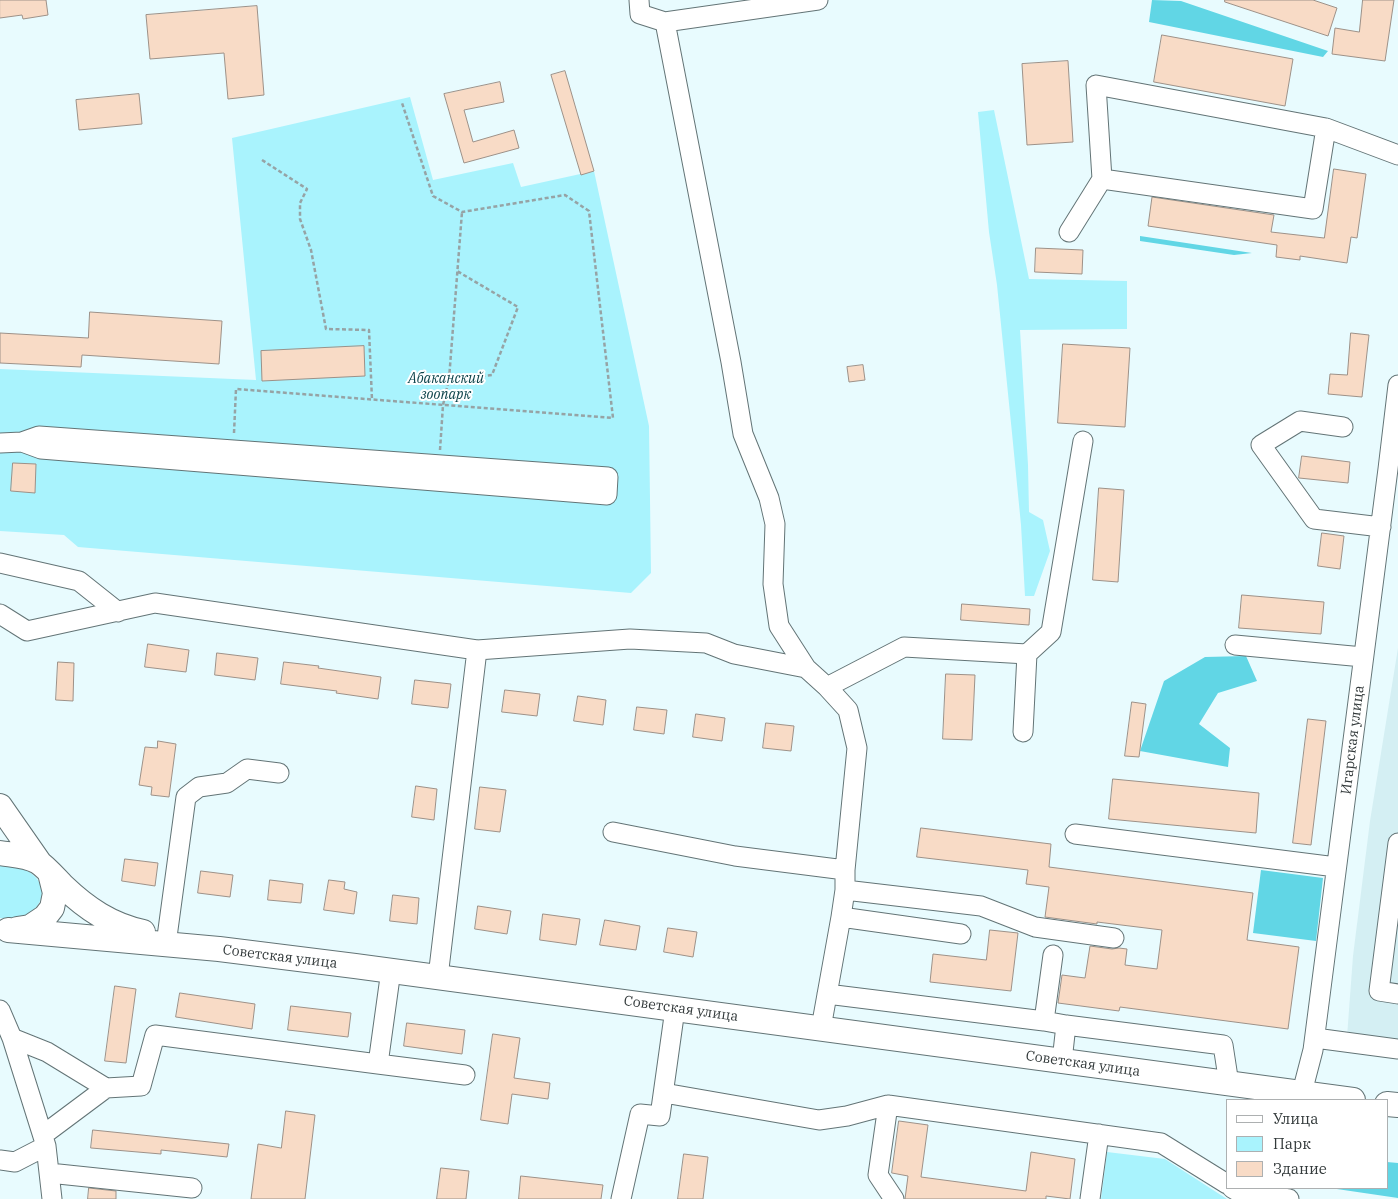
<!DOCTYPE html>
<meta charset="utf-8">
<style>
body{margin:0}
#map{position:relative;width:1398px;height:1199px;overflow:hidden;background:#e8fbfe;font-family:"IBM Plex Serif",serif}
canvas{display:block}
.legend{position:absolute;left:1226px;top:1099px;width:162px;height:90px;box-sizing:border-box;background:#fff;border:1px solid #adb0b1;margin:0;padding:6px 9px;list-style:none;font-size:15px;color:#333a3b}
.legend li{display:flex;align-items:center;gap:10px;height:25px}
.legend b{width:25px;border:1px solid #adb0b1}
</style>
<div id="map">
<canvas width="1398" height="1199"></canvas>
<ul class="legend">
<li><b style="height:6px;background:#fff"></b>Улица</li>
<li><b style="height:14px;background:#a9f3fd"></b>Парк</li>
<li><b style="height:14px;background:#f8dbc6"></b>Здание</li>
</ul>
</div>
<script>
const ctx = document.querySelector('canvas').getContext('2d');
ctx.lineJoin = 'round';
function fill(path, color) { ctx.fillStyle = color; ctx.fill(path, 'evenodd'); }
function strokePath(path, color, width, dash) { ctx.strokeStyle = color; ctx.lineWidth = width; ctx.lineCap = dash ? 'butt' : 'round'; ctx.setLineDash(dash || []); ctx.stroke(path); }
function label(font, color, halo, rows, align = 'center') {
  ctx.font = font + ' "IBM Plex Serif",serif'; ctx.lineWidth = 4; ctx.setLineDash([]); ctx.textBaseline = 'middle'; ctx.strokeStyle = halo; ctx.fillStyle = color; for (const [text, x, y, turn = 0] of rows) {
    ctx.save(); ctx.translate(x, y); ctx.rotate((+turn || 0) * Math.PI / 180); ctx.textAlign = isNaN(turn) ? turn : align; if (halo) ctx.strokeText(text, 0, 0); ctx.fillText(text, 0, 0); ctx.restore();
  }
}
fill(new Path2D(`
 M 1398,648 L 1398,1043 L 1347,1037 L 1353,956 L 1370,821 Z`), '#d4eff3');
fill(new Path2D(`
 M 410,97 L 433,180 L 513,163 L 521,187 L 594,171 L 649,426 L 651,573 L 631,593 L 78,547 L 64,535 L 0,531 L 0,369 L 256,380 L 232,138 Z
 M 994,110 L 1029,279 L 1127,281 L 1127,329 L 1020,330 L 1028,465 L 1029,512 L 1043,520 L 1050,551 L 1034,596 L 1025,596 L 1021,525 L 1012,433 L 997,285 L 989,232 L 978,112 Z
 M 0,861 C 11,864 23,866 32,874 C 49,887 43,909 23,916 C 16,919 7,919 0,918 Z
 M 1107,1152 L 1165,1159 L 1227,1199 L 1101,1199 Z`), '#a9f3fd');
fill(new Path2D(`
 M 1152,0 L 1181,1 L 1328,51 L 1323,57 L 1149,22 Z
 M 1140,236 L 1252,253 L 1234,255 L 1140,241 Z
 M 1246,656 L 1257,681 L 1218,693 L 1199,724 L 1230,748 L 1228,767 L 1140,751 L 1164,681 L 1205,657 Z
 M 1261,870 L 1323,878 L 1316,941 L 1253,933 Z
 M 1387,1162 L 1398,1163 L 1398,1198 L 1330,1188 L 1387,1188 Z`), '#61d6e5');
const building = new Path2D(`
 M 0,0 L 46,0 L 48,15 L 23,19 L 22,15 L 0,18 Z
 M 1225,0 L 1313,0 L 1337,8 L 1328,36 L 1225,2 Z
 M 1363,0 L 1394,0 L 1385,61 L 1332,54 L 1335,28 L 1359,32 Z
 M 257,6 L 264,95 L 228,99 L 224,53 L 150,59 L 146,15 Z
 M 1162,35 L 1293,59 L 1285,106 L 1154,82 Z
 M 1068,61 L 1073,142 L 1027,145 L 1022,64 Z
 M 565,71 L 594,171 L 581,175 L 551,75 Z
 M 500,82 L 504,102 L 464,110 L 473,142 L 514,130 L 519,148 L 464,163 L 444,94 Z
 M 139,94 L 142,124 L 79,130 L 76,100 Z
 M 1334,169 L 1366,174 L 1357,238 L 1351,237 L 1347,263 L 1300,256 L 1300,260 L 1276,257 L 1277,245 L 1148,226 L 1152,197 L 1274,215 L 1271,232 L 1324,238 Z
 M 1036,248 L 1083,250 L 1082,274 L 1035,272 Z
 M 90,312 L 222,321 L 219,364 L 82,355 L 81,367 L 0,363 L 0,333 L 88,338 Z
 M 1351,333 L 1369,335 L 1362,397 L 1328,394 L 1330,374 L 1347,375 Z
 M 1063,344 L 1130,348 L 1125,427 L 1058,423 Z
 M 364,346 L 365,376 L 262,381 L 261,351 Z
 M 863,365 L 865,380 L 849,382 L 847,367 Z
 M 1302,456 L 1350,462 L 1348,483 L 1299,478 Z
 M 13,463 L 36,464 L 35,493 L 11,491 Z
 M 1099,488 L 1124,490 L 1118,582 L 1093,580 Z
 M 1322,533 L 1344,536 L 1340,569 L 1318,566 Z
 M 1242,595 L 1324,602 L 1321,634 L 1239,628 Z
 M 962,604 L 1030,609 L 1029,625 L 961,620 Z
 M 148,644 L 189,650 L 186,672 L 145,667 Z
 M 217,653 L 258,658 L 255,680 L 215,675 Z
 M 58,662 L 74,663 L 73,701 L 56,700 Z
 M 284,662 L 319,666 L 318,668 L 381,677 L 378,699 L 336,693 L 337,691 L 281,684 Z
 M 946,674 L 975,675 L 972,740 L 943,739 Z
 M 415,680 L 451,684 L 448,708 L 412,704 Z
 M 505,690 L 540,694 L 537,716 L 502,712 Z
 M 578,696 L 606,700 L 603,725 L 574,721 Z
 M 1132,702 L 1146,704 L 1139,757 L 1125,756 Z
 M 637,707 L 667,710 L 664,734 L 634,730 Z
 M 696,714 L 725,718 L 722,741 L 693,737 Z
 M 1308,719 L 1326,721 L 1311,845 L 1293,843 Z
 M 766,723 L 794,726 L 791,751 L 763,748 Z
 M 158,741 L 176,744 L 169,797 L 151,795 L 152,787 L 139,785 L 145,747 L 157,748 Z
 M 1113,779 L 1259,793 L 1256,833 L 1109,819 Z
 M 416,786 L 437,789 L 434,820 L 412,817 Z
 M 480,787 L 506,790 L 500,832 L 475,829 Z
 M 921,828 L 1051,844 L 1049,867 L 1253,893 L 1247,940 L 1299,947 L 1288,1029 L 1120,1007 L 1119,1011 L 1058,1003 L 1062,975 L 1085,978 L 1090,946 L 1112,949 L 1119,948 L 1127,949 L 1125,965 L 1157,969 L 1162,930 L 1097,922 L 1097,924 L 1045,917 L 1049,887 L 1026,884 L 1028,870 L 917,857 Z
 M 125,859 L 158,863 L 155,886 L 122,881 Z
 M 201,871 L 233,875 L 230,897 L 198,893 Z
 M 270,880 L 303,884 L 301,903 L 268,900 Z
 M 329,880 L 345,882 L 344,889 L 357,892 L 354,914 L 324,910 Z
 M 393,895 L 419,898 L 417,924 L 390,921 Z
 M 478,906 L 511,911 L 507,934 L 475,929 Z
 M 543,914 L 580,919 L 576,945 L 540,940 Z
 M 605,920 L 640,926 L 636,950 L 600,945 Z
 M 668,928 L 697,932 L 693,957 L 664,952 Z
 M 990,930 L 1018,933 L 1011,991 L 930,982 L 933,954 L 986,960 Z
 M 115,986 L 136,989 L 126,1063 L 105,1061 Z
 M 180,993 L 255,1004 L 252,1029 L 176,1017 Z
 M 291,1006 L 351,1013 L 348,1037 L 288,1030 Z
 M 407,1023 L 465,1030 L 462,1054 L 404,1046 Z
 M 493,1034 L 520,1038 L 514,1078 L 550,1083 L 548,1099 L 512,1094 L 508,1124 L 481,1120 Z
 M 286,1111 L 315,1115 L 305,1199 L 251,1199 L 258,1144 L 281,1148 Z
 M 899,1121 L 928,1125 L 921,1177 L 1026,1191 L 1031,1152 L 1075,1159 L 1070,1199 L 1046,1196 L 1046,1199 L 905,1199 L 908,1176 L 892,1173 Z
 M 93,1130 L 229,1144 L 227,1157 L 161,1150 L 161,1154 L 91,1148 Z
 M 684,1154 L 708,1157 L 703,1199 L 678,1199 Z
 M 441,1168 L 469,1171 L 466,1199 L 437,1199 Z
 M 521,1176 L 603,1185 L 601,1199 L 519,1199 Z
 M 89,1188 L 116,1191 L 116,1199 L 88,1199 Z`);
fill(building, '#f8dbc6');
strokePath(building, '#9d9188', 1);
const minor = new Path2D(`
 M 639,0 L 640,14 L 665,22 L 731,362 L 743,434 L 769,498 L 775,524 L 773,584 L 779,626 L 806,668
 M 665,22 L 818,0
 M 1326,128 L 1313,209 L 1102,179 L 1096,85 L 1326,128 L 1398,155
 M 1069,232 L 1102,179
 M 1343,427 L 1300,421 L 1261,445 L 1314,519 L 1381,527
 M 0,443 L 22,442 L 39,436 L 608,477 L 607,495 L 41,449 L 22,442
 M 0,563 L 79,581 L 118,612
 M 0,614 L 27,631 L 155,603 L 477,650 L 630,639 L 706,643 L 734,654 L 806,668 L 827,687 L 848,710 L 857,748 L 845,870 L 845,890 L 841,917
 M 1235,645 L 1363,657
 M 1027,654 L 1051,632 L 1083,441
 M 827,687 L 904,647 L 1027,654 L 1023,732
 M 613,832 L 735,856 L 845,870
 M 1075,834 L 1336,867
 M 1398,843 L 1379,991 L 1398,994
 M 845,890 L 981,906 L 1035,927 L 1114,938
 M 167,937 L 186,797 L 199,787 L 227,783 L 247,769 L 279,773
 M 438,977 L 477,650
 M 827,994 L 1044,1021 L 1066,1025 L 1223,1045 L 1229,1084
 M 0,1010 L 12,1038 L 46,1146 L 52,1199
 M 1044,1021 L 1053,955
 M 821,1028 L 841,917 L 961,934
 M 12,1038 L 47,1052 L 106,1088 L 141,1086 L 155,1035 L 378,1064 L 391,970
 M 1315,1038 L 1398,1049
 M 1062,1061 L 1066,1025
 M 378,1064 L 465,1075
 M 664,1093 L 819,1120 L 847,1116 L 888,1105 L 1161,1143 L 1227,1184
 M 1300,1100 L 1313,1050 L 1388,469 L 1398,385
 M 888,1105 L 878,1175 L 894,1199
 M 43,1135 L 106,1088
 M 0,1160 L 15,1162 L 46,1146
 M 49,1173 L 192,1188
 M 1232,1188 L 1237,1191 L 1289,1199
 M 621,1199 L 640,1114 L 660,1116 L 675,1009
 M 1090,1199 L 1099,1134`);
const major = new Path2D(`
 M 0,806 L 39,862
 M 0,853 C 12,855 27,855 38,862 C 46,867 56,879 63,886 C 87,909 111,925 143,932
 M 17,929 L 30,927 L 45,917 L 52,908 L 55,893 L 50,873
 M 8,930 L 219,949 L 355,966 L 1353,1100
 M 1387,1104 L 1398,1105`);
strokePath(minor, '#637476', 21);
strokePath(major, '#637476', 26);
strokePath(new Path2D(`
 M 262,160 L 307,189 L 300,203 L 300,219 L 311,250 L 326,329 L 369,330 L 372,400
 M 449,379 L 492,375 L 518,307 L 457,271
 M 234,433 L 236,389 L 613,418 L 589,211 L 565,195 L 462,212 L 433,196 L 402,103
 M 440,450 L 443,405 L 449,379 L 462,212`), '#96a3a5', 2.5, [4, 2.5]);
strokePath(minor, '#fff', 19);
strokePath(major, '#fff', 24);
label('italic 14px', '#0b4249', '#fff', [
 ["Абаканский",446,379],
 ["зоопарк",446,395]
]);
label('14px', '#333a3b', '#fff', [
 ["Игарская улица",1353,740,-83],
 ["Советская улица",280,957,7],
 ["Советская улица",681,1009,8],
 ["Советская улица",1083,1064,8]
]);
</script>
